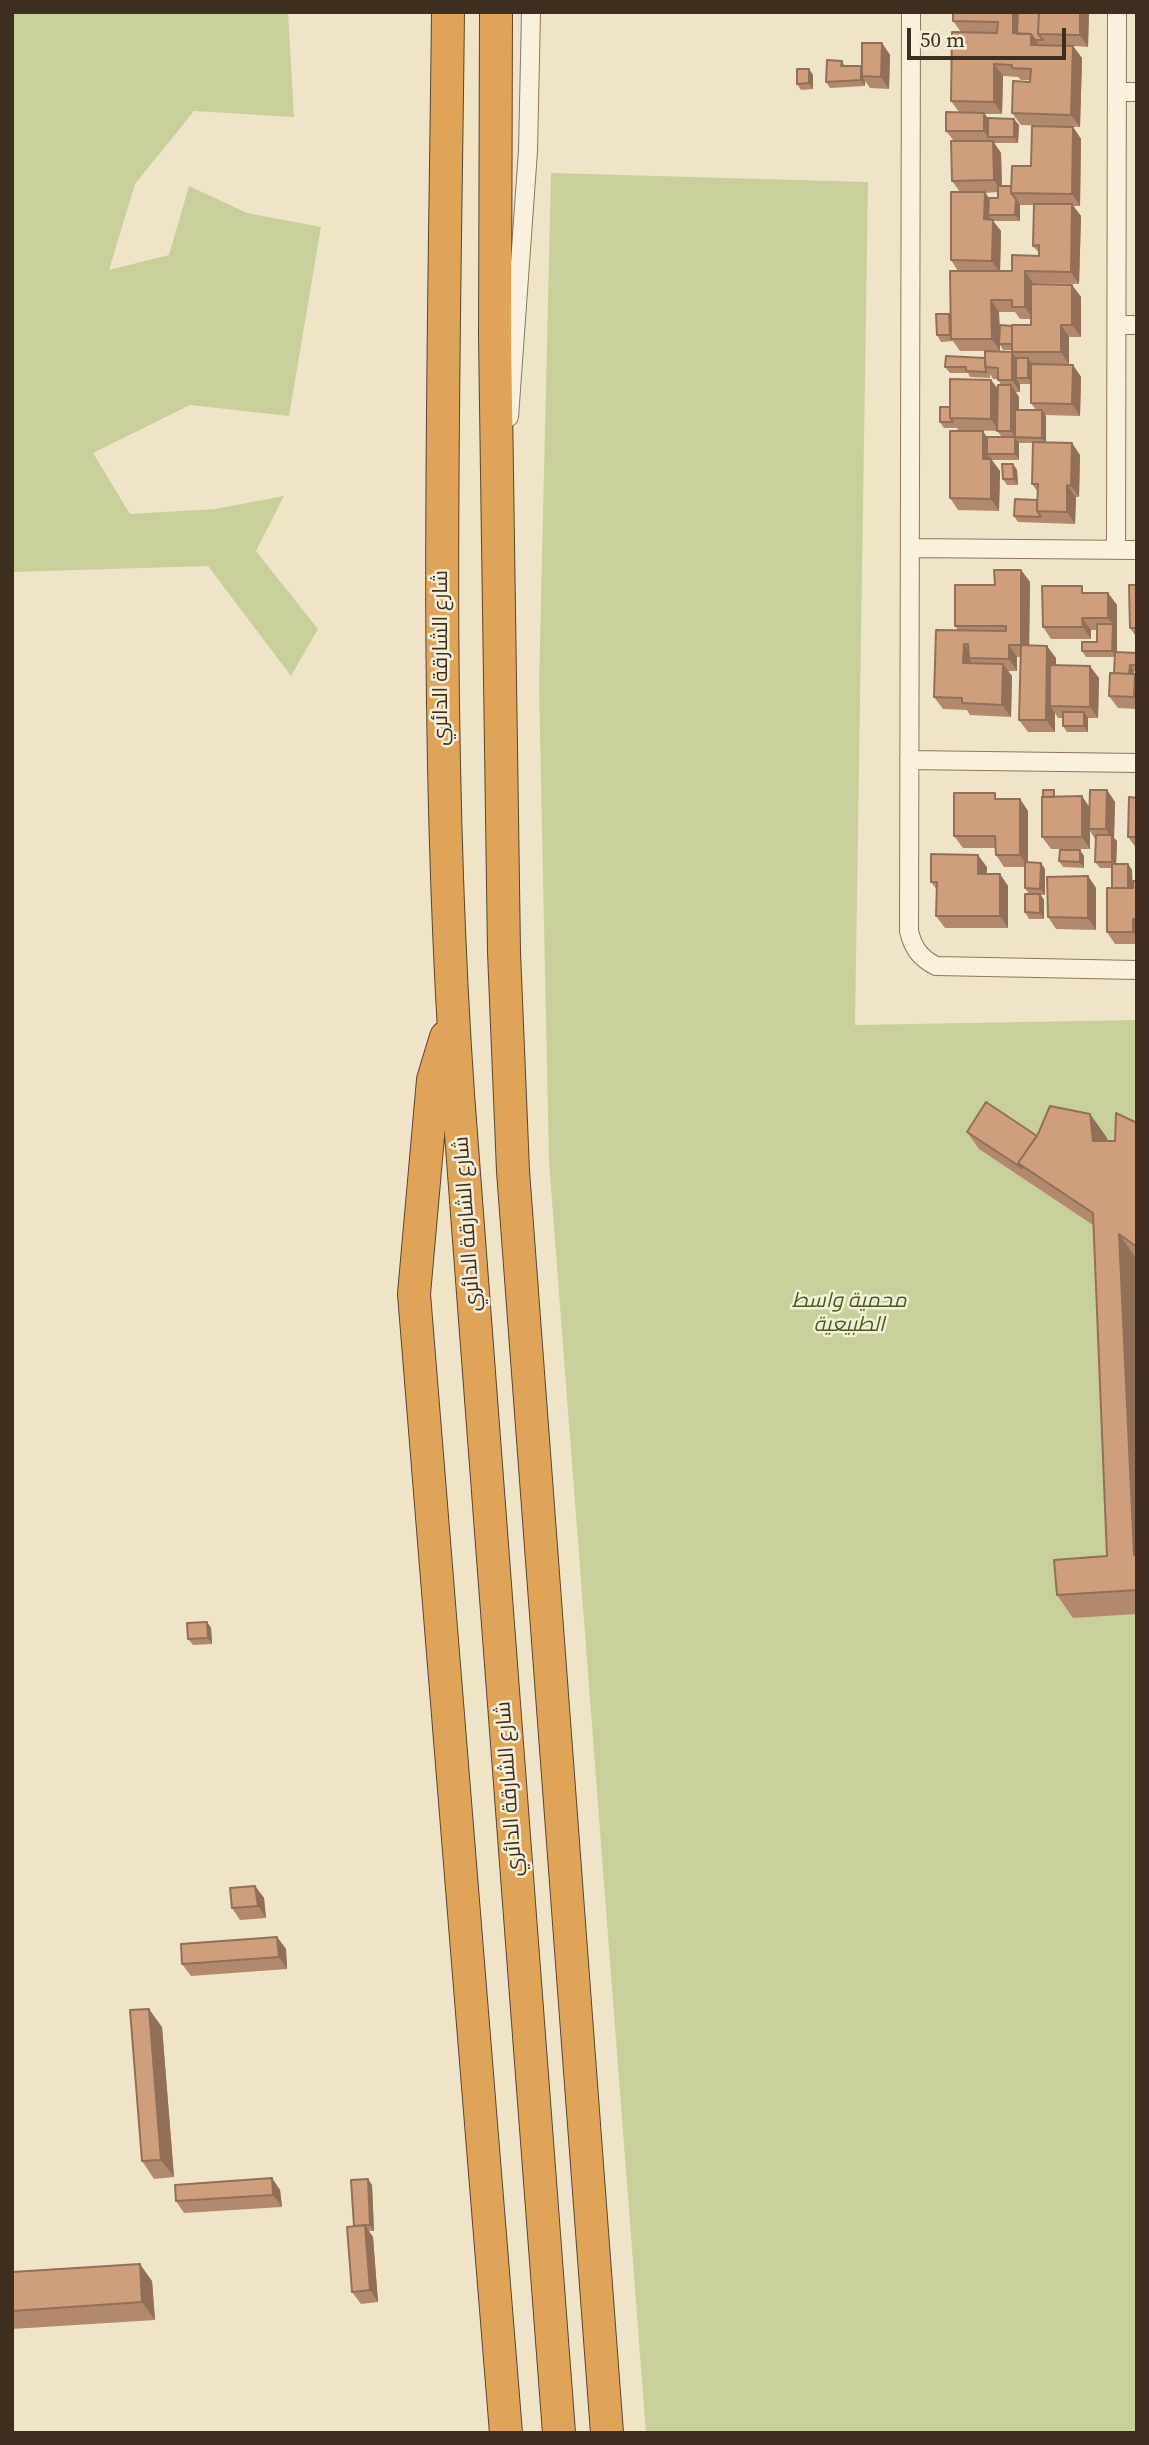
<!DOCTYPE html>
<meta charset="utf-8">
<style>
body{margin:0}
#map{position:relative;width:1149px;height:2445px;overflow:hidden;background:#f0e4c8;font-family:"Source Serif 4",serif}
canvas{display:block}
.frame{position:absolute;inset:0;border:14px solid #3d2e20;pointer-events:none}
.scale{position:absolute;left:907px;top:28px;width:159px;height:32px;box-sizing:border-box;border:4px solid #3d2e20;border-top:0;padding-left:9px;font-size:21px;line-height:24px;white-space:nowrap;color:#3d2e20;-webkit-text-stroke:5px #f7eed8;paint-order:stroke}
</style>
<div id="map">
<canvas width="1149" height="2445"></canvas>
<div class="frame"></div>
<div class="scale">50 m</div>
</div>
<script>
const ctx = document.querySelector('canvas').getContext('2d');
ctx.lineJoin = 'round';
function fill(path, color) { ctx.fillStyle = color; ctx.fill(path, 'evenodd'); }
function strokePath(path, color, width, dash) { ctx.strokeStyle = color; ctx.lineWidth = width; ctx.lineCap = dash ? 'butt' : 'round'; ctx.setLineDash(dash || []); ctx.stroke(path); }
function label(font, color, halo, rows, align = 'center') {
  ctx.font = font + ' "Source Serif 4",Cairo,serif'; ctx.lineWidth = 5; ctx.setLineDash([]); ctx.textBaseline = 'middle'; ctx.strokeStyle = halo; ctx.fillStyle = color; for (const [text, x, y, turn = 0] of rows) {
    ctx.save(); ctx.translate(x, y); ctx.rotate((+turn || 0) * Math.PI / 180); ctx.textAlign = isNaN(turn) ? turn : align; if (halo) ctx.strokeText(text, 0, 0); ctx.fillText(text, 0, 0); ctx.restore();
  }
}
fill(new Path2D(`
 M 12,12 L 288,12 L 294,117 L 194,111 L 135,184 L 109,270 L 169,255 L 189,186 L 247,213 L 321,227 L 289,416 L 190,405 L 93,453 L 130,514 L 215,509 L 284,496 L 256,551 L 318,629 L 291,676 L 208,566 L 12,572 Z
 M 551,173 L 868,182 L 855,1025 L 1137,1020 L 1137,2433 L 646,2433 L 549,1162 L 539,686 Z`), '#c9cf9b');
const minor = new Path2D(`
 M 911,12 L 909,931 C 913,948 920,958 936,966 L 1137,970
 M 1117,92 L 1137,92
 M 1117,325 L 1137,325
 M 509,417 L 528,151 L 531,12
 M 910,548 L 1137,550
 M 1116,550 L 1117,12
 M 909,760 L 1137,763`);
const motorway = new Path2D(`
 M 448,12 C 444,373 433,734 458,1094 L 559,2433
 M 496,12 L 495,337 L 504,952 L 513,1171 L 607,2433
 M 446,1037 L 433,1080 L 414,1294 L 506,2433`);
strokePath(minor, '#8d765c', 20);
strokePath(motorway, '#5b4430', 34);
strokePath(minor, '#faf1dc', 18);
strokePath(motorway, '#e0a458', 32);
fill(new Path2D(`
 M 953,12 L 1089,12 L 1088,47 L 1073,46 L 1082,58 L 1080,127 L 1021,125 L 1012,113 L 1030,80 L 1021,80 L 1018,77 L 1003,76 L 1002,114 L 985,114 L 988,118 L 1014,119 L 1019,125 L 1018,143 L 994,143 L 1001,153 L 1002,186 L 1011,186 L 1073,127 L 1081,139 L 1080,206 L 1073,206 L 1081,216 L 1079,284 L 1033,283 L 1033,284 L 1072,285 L 1081,297 L 1081,337 L 1069,337 L 1069,364 L 1032,364 L 1073,365 L 1081,377 L 1080,416 L 1045,415 L 1046,442 L 1072,443 L 1080,455 L 1079,497 L 1076,497 L 1075,524 L 1018,522 L 1014,516 L 1037,500 L 1038,492 L 1032,484 L 1033,443 L 1019,443 L 1019,460 L 992,460 L 1000,471 L 999,511 L 958,510 L 950,498 L 987,437 L 1002,437 L 997,431 L 958,430 L 957,428 L 944,428 L 940,422 L 950,407 L 991,380 L 998,389 L 1001,385 L 998,379 L 993,379 L 990,374 L 990,378 L 970,377 L 968,373 L 950,373 L 945,367 L 1012,352 L 1012,350 L 1003,350 L 1000,345 L 1000,351 L 960,351 L 953,341 L 941,342 L 937,335 L 951,317 L 958,271 L 951,260 L 960,192 L 952,181 L 954,141 L 946,131 L 959,112 L 951,101 L 961,32 L 953,21 ZM 998,192 L 998,198 L 989,198 L 985,193 ZM 1020,205 L 1034,205 L 1033,246 L 1039,253 L 1039,256 L 1012,271 L 1000,271 L 1001,231 L 993,221 L 1020,221 ZM 999,312 L 1015,312 L 1020,319 L 1031,319 L 1031,325 L 1000,330 ZM 1020,384 L 1031,384 L 1031,403 L 1036,410 L 1019,410 L 1019,397 L 1016,392 L 1020,392 Z
 M 882,43 L 890,55 L 889,89 L 870,88 L 865,81 L 865,86 L 830,88 L 826,82 L 842,61 L 845,66 L 862,68 Z
 M 809,69 L 813,75 L 813,89 L 801,90 L 797,84 Z
 M 1013,464 L 1017,470 L 1018,485 L 1007,485 L 1003,479 Z
 M 1021,570 L 1030,582 L 1029,646 L 1056,658 L 1056,665 L 1099,678 L 1098,718 L 1088,718 L 1088,732 L 1067,732 L 1063,726 L 1063,718 L 1058,718 L 1055,713 L 1055,732 L 1028,732 L 1019,720 L 1021,657 L 1017,657 L 1017,671 L 1008,671 L 1012,676 L 1011,717 L 970,715 L 967,710 L 943,709 L 934,697 L 958,630 L 955,626 L 995,585 Z
 M 1137,585 L 1137,638 L 1130,628 Z
 M 1087,593 L 1108,593 L 1117,605 L 1117,652 L 1137,653 L 1137,671 L 1134,671 L 1134,674 L 1137,677 L 1137,709 L 1118,708 L 1109,696 L 1114,673 L 1115,657 L 1086,657 L 1082,651 L 1097,642 L 1097,630 L 1091,630 L 1091,639 L 1051,639 L 1043,627 Z
 M 1107,790 L 1115,802 L 1114,838 L 1117,841 L 1116,864 L 1128,864 L 1132,870 L 1132,888 L 1137,881 L 1137,944 L 1115,944 L 1107,932 L 1112,888 L 1112,868 L 1100,868 L 1095,862 L 1095,839 L 1090,831 L 1090,849 L 1051,849 L 1042,837 L 1058,796 L 1089,807 Z
 M 1137,798 L 1137,849 L 1128,837 Z
 M 1000,799 L 1020,799 L 1028,811 L 1028,862 L 1045,869 L 1045,895 L 1041,895 L 1044,900 L 1044,919 L 1029,919 L 1025,912 L 1029,894 L 1025,888 L 1025,867 L 1004,867 L 996,855 L 995,848 L 963,848 L 954,836 Z
 M 1080,850 L 1084,856 L 1084,868 L 1063,867 L 1059,861 Z
 M 987,867 L 987,874 L 1000,874 L 1008,886 L 1008,928 L 945,928 L 936,916 L 937,890 L 931,882 Z
 M 1088,876 L 1096,888 L 1096,930 L 1056,929 L 1048,917 Z
 M 1090,1114 L 1107,1138 L 1107,1141 L 1115,1141 L 1137,1123 L 1137,1259 L 1135,1257 L 1137,1295 L 1137,1614 L 1073,1618 L 1057,1595 L 1107,1556 L 1093,1225 L 979,1149 L 967,1132 L 1037,1136 Z
 M 207,1622 L 211,1628 L 212,1644 L 193,1645 L 188,1639 Z
 M 255,1886 L 264,1898 L 266,1918 L 240,1920 L 232,1908 Z
 M 277,1937 L 286,1949 L 287,1969 L 191,1976 L 182,1964 Z
 M 162,2027 L 174,2177 L 154,2179 L 142,2161 Z
 M 272,2178 L 280,2190 L 282,2207 L 184,2213 L 176,2201 Z
 M 368,2179 L 372,2185 L 374,2231 L 368,2231 L 373,2237 L 378,2302 L 361,2304 L 352,2292 L 355,2226 Z
 M 12,2272 L 152,2281 L 155,2320 L 12,2329 Z`), '#b2896c');
fill(new Path2D(`
 M 1013,12 L 1022,12 L 1021,39 L 1013,33 Z
 M 1080,12 L 1089,12 L 1088,47 L 1080,35 Z
 M 1031,34 L 1040,46 L 1031,45 Z
 M 882,43 L 890,55 L 889,89 L 881,77 Z
 M 1073,46 L 1082,58 L 1080,127 L 1071,115 Z
 M 994,64 L 1003,76 L 1002,114 L 994,102 Z
 M 861,66 L 862,76 L 865,81 L 865,86 L 861,80 Z
 M 809,69 L 813,75 L 813,89 L 809,83 Z
 M 984,113 L 992,124 L 988,137 L 984,131 Z
 M 1014,119 L 1019,125 L 1018,143 L 1014,137 Z
 M 1073,127 L 1081,139 L 1080,206 L 1072,194 Z
 M 993,141 L 1001,153 L 1002,192 L 994,180 Z
 M 985,192 L 993,204 L 988,215 L 1001,231 L 1000,273 L 992,261 L 984,219 Z
 M 1016,199 L 1020,205 L 1020,221 L 1015,215 Z
 M 1072,204 L 1081,216 L 1079,284 L 1071,272 Z
 M 1025,271 L 1033,283 L 1033,319 L 1025,307 Z
 M 1072,285 L 1081,297 L 1081,337 L 1072,325 Z
 M 991,300 L 999,312 L 1000,351 L 992,339 Z
 M 1061,325 L 1069,337 L 1069,364 L 1061,352 Z
 M 1012,352 L 1020,364 L 1016,378 L 1020,384 L 1020,392 L 1012,380 Z
 M 1028,358 L 1032,364 L 1032,384 L 1028,378 Z
 M 1073,365 L 1081,377 L 1080,416 L 1072,404 Z
 M 991,380 L 1000,392 L 999,431 L 991,419 Z
 M 1011,385 L 1019,397 L 1019,437 L 1015,437 L 1011,431 Z
 M 1042,410 L 1046,416 L 1046,444 L 1042,438 Z
 M 983,431 L 991,443 L 987,454 L 1000,471 L 999,511 L 991,499 L 983,459 Z
 M 1015,437 L 1019,443 L 1019,460 L 1015,454 Z
 M 1072,443 L 1080,455 L 1079,497 L 1071,486 Z
 M 1013,464 L 1017,470 L 1018,485 L 1014,479 Z
 M 1067,485 L 1076,497 L 1075,524 L 1067,512 Z
 M 1021,570 L 1030,582 L 1029,657 L 1021,645 Z
 M 1108,593 L 1117,605 L 1117,657 L 1112,651 L 1113,624 L 1108,618 Z
 M 1082,618 L 1091,630 L 1091,639 L 1083,627 Z
 M 964,644 L 972,656 L 969,658 L 972,663 L 971,675 L 963,663 Z
 M 1009,645 L 1017,657 L 1017,671 L 1009,659 Z
 M 1047,646 L 1056,658 L 1055,706 L 1050,706 L 1055,713 L 1055,732 L 1046,720 Z
 M 1003,664 L 1012,676 L 1011,717 L 1002,705 Z
 M 1130,665 L 1134,671 L 1133,686 L 1129,680 Z
 M 1090,666 L 1099,678 L 1098,718 L 1090,707 Z
 M 1135,674 L 1137,677 L 1137,701 L 1134,697 Z
 M 1084,712 L 1088,718 L 1088,732 L 1084,726 Z
 M 1107,790 L 1115,802 L 1114,838 L 1117,841 L 1116,868 L 1112,862 L 1112,839 L 1106,829 Z
 M 1082,796 L 1090,808 L 1089,829 L 1090,831 L 1090,849 L 1082,837 Z
 M 1020,799 L 1028,811 L 1028,867 L 1020,855 Z
 M 1080,850 L 1084,856 L 1084,868 L 1080,862 Z
 M 978,855 L 987,867 L 986,886 L 978,874 Z
 M 1041,863 L 1045,869 L 1045,895 L 1040,889 Z
 M 1128,864 L 1132,870 L 1133,896 L 1128,890 Z
 M 1000,874 L 1008,886 L 1008,928 L 1000,916 Z
 M 1088,876 L 1096,888 L 1096,930 L 1088,918 Z
 M 1040,894 L 1044,900 L 1044,919 L 1040,913 Z
 M 1133,919 L 1137,924 L 1137,937 L 1133,932 Z
 M 1090,1114 L 1107,1138 L 1109,1164 L 1093,1141 Z
 M 1119,1234 L 1135,1257 L 1137,1295 L 1137,1559 L 1134,1555 Z
 M 207,1622 L 211,1628 L 212,1644 L 208,1638 Z
 M 255,1886 L 264,1898 L 266,1918 L 258,1906 Z
 M 277,1937 L 286,1949 L 287,1969 L 279,1957 Z
 M 149,2009 L 162,2027 L 174,2177 L 161,2160 Z
 M 272,2178 L 280,2190 L 282,2207 L 273,2195 Z
 M 368,2179 L 372,2185 L 374,2231 L 370,2225 Z
 M 365,2225 L 373,2237 L 378,2302 L 370,2290 Z
 M 140,2264 L 152,2281 L 155,2320 L 142,2302 Z`), '#916f58');
const building = new Path2D(`
 M 953,12 L 1013,12 L 1013,33 L 1031,34 L 1031,45 L 1073,46 L 1071,115 L 1012,113 L 1013,81 L 1030,82 L 1031,69 L 1012,68 L 1012,65 L 994,64 L 994,102 L 951,101 L 952,32 L 997,33 L 998,22 L 953,21 Z
 M 1018,12 L 1039,12 L 1038,34 L 1043,40 L 1035,40 L 1031,34 L 1017,34 Z
 M 1039,12 L 1080,12 L 1080,35 L 1038,34 Z
 M 862,43 L 882,43 L 881,77 L 862,76 Z
 M 827,60 L 842,61 L 841,66 L 861,66 L 861,80 L 826,82 Z
 M 797,69 L 809,69 L 809,83 L 797,84 Z
 M 946,112 L 984,113 L 984,131 L 946,131 Z
 M 988,118 L 1014,119 L 1014,137 L 988,137 Z
 M 1032,126 L 1073,127 L 1072,194 L 1011,193 L 1012,166 L 1031,166 Z
 M 951,141 L 993,141 L 994,180 L 952,181 Z
 M 998,186 L 1011,186 L 1011,193 L 1016,199 L 1015,215 L 988,215 L 989,198 L 998,198 Z
 M 951,192 L 985,192 L 984,219 L 993,220 L 992,261 L 951,260 Z
 M 1034,204 L 1072,204 L 1071,272 L 1025,271 L 1025,307 L 1012,307 L 1012,300 L 991,300 L 992,339 L 951,339 L 950,271 L 1012,271 L 1012,255 L 1039,256 L 1039,245 L 1033,246 Z
 M 1031,284 L 1072,285 L 1072,325 L 1061,325 L 1061,352 L 1012,352 L 1012,380 L 998,380 L 998,368 L 985,367 L 985,351 L 1012,352 L 1012,325 L 1031,325 Z
 M 936,314 L 949,314 L 950,335 L 937,335 Z
 M 1000,325 L 1012,326 L 1012,344 L 999,344 Z
 M 946,356 L 985,358 L 986,372 L 966,371 L 966,367 L 945,367 Z
 M 1016,358 L 1028,358 L 1028,378 L 1016,378 Z
 M 1031,364 L 1073,365 L 1072,404 L 1031,403 Z
 M 950,379 L 991,380 L 991,419 L 950,418 Z
 M 998,385 L 1011,385 L 1011,431 L 997,431 Z
 M 940,407 L 950,407 L 950,418 L 953,422 L 940,422 Z
 M 1015,410 L 1042,410 L 1042,438 L 1015,437 Z
 M 950,431 L 983,431 L 983,459 L 991,459 L 991,499 L 950,498 Z
 M 987,437 L 1015,437 L 1015,454 L 987,454 Z
 M 1033,442 L 1072,443 L 1071,486 L 1067,485 L 1067,512 L 1037,511 L 1038,484 L 1032,484 Z
 M 1002,464 L 1013,464 L 1014,479 L 1003,479 Z
 M 1015,499 L 1037,500 L 1037,511 L 1041,517 L 1014,516 Z
 M 994,570 L 1021,570 L 1021,645 L 1009,645 L 1009,659 L 969,658 L 968,644 L 964,644 L 963,663 L 1003,664 L 1002,705 L 962,703 L 962,698 L 934,697 L 936,630 L 1006,631 L 1006,626 L 955,626 L 955,585 L 995,585 Z
 M 1129,585 L 1137,585 L 1137,628 L 1130,628 Z
 M 1042,586 L 1082,586 L 1082,593 L 1108,593 L 1108,618 L 1082,618 L 1083,627 L 1043,627 Z
 M 1097,624 L 1113,624 L 1112,651 L 1082,651 L 1082,642 L 1097,642 Z
 M 1021,645 L 1047,646 L 1046,720 L 1019,720 Z
 M 1115,652 L 1137,653 L 1137,665 L 1130,665 L 1129,674 L 1114,673 Z
 M 1050,665 L 1090,666 L 1090,707 L 1050,706 Z
 M 1110,673 L 1135,674 L 1134,697 L 1109,696 Z
 M 1063,712 L 1084,712 L 1084,726 L 1063,726 Z
 M 1043,790 L 1054,790 L 1054,797 L 1043,797 Z
 M 1090,790 L 1107,790 L 1106,829 L 1089,829 Z
 M 954,793 L 995,793 L 995,799 L 1020,799 L 1020,855 L 996,855 L 995,836 L 954,836 Z
 M 1082,796 L 1082,837 L 1042,837 L 1042,797 Z
 M 1129,797 L 1137,798 L 1137,837 L 1128,837 Z
 M 1096,835 L 1112,835 L 1112,862 L 1095,862 Z
 M 1060,850 L 1080,850 L 1080,862 L 1059,861 Z
 M 931,854 L 978,855 L 978,874 L 1000,874 L 1000,916 L 936,916 L 937,882 L 931,882 Z
 M 1025,862 L 1041,863 L 1040,889 L 1025,888 Z
 M 1112,864 L 1128,864 L 1128,888 L 1112,888 Z
 M 1088,876 L 1088,918 L 1048,917 L 1047,877 Z
 M 1133,881 L 1137,881 L 1137,919 L 1133,919 L 1133,932 L 1107,932 L 1107,888 L 1133,888 Z
 M 1025,894 L 1040,894 L 1040,913 L 1025,912 Z
 M 986,1102 L 1037,1136 L 1018,1163 L 1022,1168 L 967,1132 Z
 M 1050,1106 L 1090,1114 L 1093,1141 L 1115,1141 L 1116,1113 L 1137,1123 L 1137,1247 L 1119,1234 L 1134,1555 L 1137,1555 L 1137,1590 L 1057,1595 L 1054,1560 L 1107,1556 L 1093,1213 L 1018,1163 L 1038,1134 Z
 M 207,1622 L 208,1638 L 188,1639 L 187,1623 Z
 M 255,1886 L 258,1906 L 232,1908 L 230,1888 Z
 M 277,1937 L 279,1957 L 182,1964 L 181,1944 Z
 M 149,2009 L 161,2160 L 142,2161 L 130,2010 Z
 M 272,2178 L 273,2195 L 176,2201 L 175,2185 Z
 M 368,2179 L 370,2225 L 354,2226 L 351,2180 Z
 M 365,2225 L 370,2290 L 352,2292 L 347,2227 Z
 M 140,2264 L 142,2302 L 12,2311 L 12,2272 Z`);
fill(building, '#cf9f7d');
strokePath(building, '#916f58', 2);
label('21px', '#3d2e20', '#f7eed8', [
 ["شارع الشارقة الدائري",442,658,-90],
 ["شارع الشارقة الدائري",468,1224,-94],
 ["شارع الشارقة الدائري",510,1789,-94]
]);
label('italic 21px', '#4d5a26', '#f7eed8', [
 ["محمية واسط",849,1302],
 ["الطبيعية",849,1326]
]);
</script>
